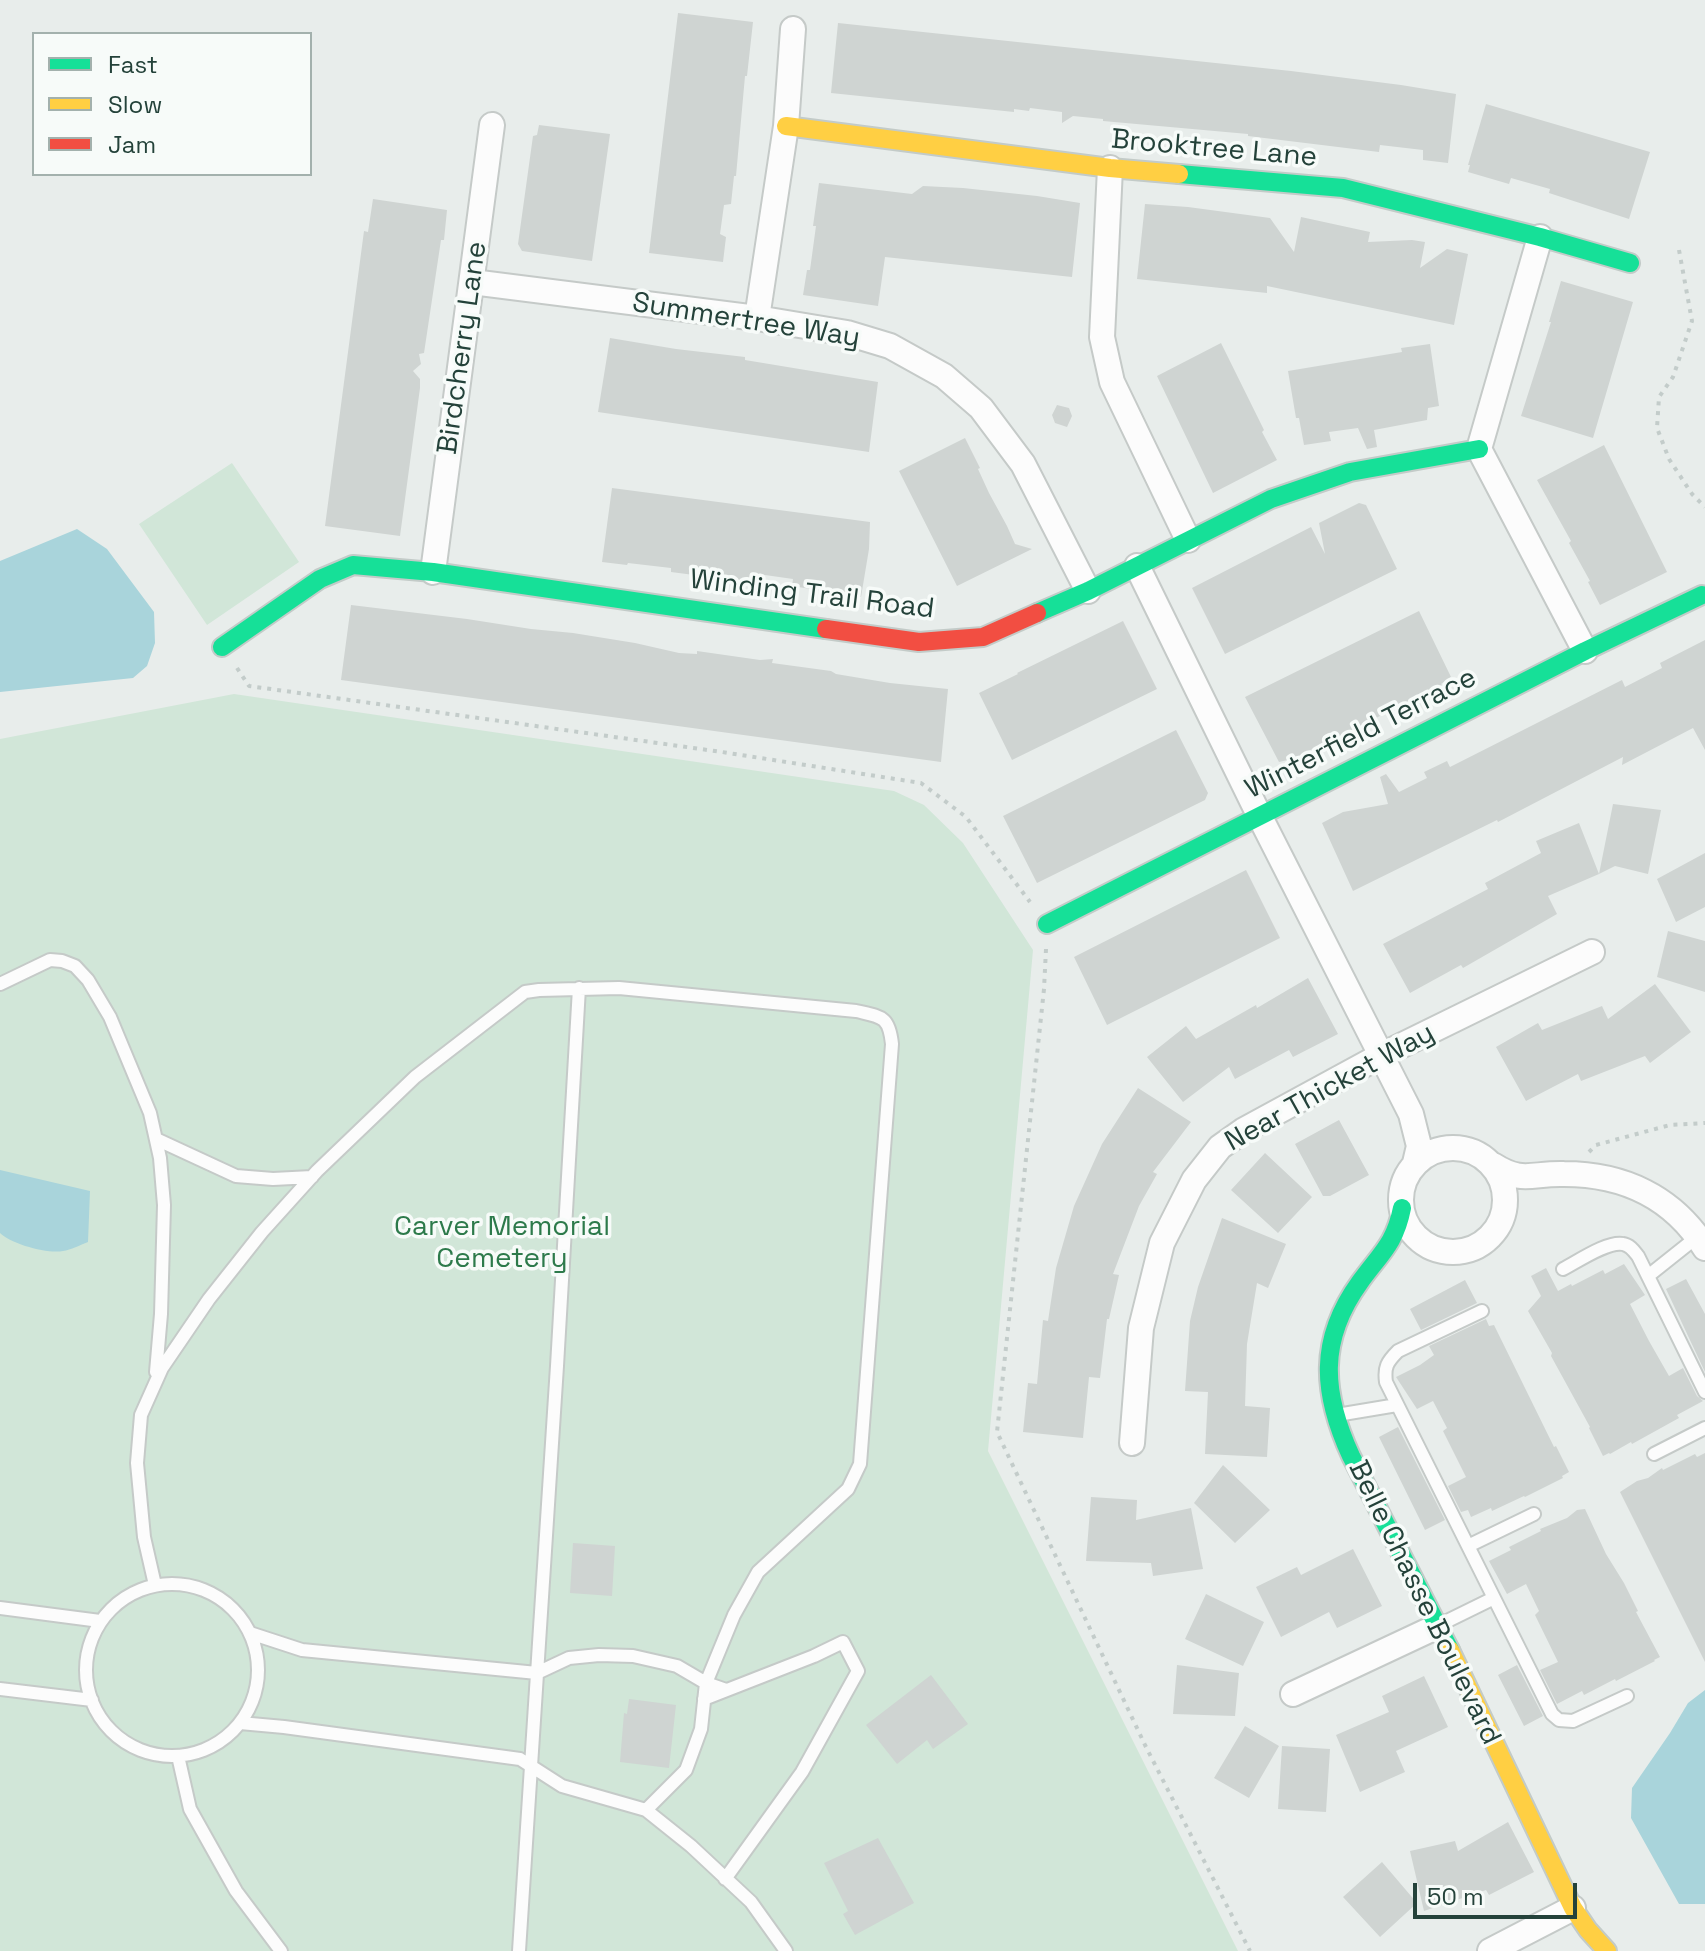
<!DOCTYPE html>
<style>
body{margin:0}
#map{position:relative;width:1705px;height:1951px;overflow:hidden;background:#e8edeb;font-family:"Space Grotesk",sans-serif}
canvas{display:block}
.legend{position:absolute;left:32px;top:32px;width:280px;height:144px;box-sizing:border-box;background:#f7fbf9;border:2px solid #a3b1ad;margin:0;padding:10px 14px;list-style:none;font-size:24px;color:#24423a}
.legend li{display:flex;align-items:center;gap:16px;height:40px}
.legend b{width:40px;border:2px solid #a3b1ad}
.scale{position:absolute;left:1413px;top:1883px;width:164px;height:36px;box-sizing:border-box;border:4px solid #24423a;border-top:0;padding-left:10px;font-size:24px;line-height:28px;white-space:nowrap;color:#24423a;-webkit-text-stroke:6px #f7fbf9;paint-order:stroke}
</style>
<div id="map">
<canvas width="1705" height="1951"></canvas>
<ul class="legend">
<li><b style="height:10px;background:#16e098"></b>Fast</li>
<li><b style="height:10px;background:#ffcf43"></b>Slow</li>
<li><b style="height:10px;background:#f24e42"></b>Jam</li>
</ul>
<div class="scale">50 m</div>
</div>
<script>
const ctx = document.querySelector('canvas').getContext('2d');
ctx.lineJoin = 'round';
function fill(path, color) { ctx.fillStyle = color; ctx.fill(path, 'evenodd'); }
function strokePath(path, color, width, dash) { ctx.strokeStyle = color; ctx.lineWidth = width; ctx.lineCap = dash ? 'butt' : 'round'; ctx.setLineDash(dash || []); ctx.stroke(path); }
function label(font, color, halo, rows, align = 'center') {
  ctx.font = font + ' "Space Grotesk",sans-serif'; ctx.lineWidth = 7; ctx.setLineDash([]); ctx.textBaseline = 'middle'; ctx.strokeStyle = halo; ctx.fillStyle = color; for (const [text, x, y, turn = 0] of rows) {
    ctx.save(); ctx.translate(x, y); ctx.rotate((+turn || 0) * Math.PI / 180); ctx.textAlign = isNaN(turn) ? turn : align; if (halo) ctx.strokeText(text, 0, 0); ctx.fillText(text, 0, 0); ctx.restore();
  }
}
fill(new Path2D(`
 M 232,463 L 299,562 L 207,625 L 139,524 Z
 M 234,694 L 894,791 L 924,805 L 963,843 L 1033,950 L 988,1451 L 1238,1951 L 0,1951 L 0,739 Z`), '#d1e6d8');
fill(new Path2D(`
 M 77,529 L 107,549 L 154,612 L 155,643 L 147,666 L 133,678 L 0,692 L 0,561 Z
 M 0,1170 L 90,1191 L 88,1242 C 80,1245 71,1250 63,1251 C 47,1254 11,1244 0,1233 Z
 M 1705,1690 L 1705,1904 L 1679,1904 L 1631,1818 L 1632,1788 L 1670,1733 L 1688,1703 Z`), '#a9d4db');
fill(new Path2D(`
 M 678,13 L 753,22 L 747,76 L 745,76 L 736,176 L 734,176 L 731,204 L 724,205 L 720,234 L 726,237 L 723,262 L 649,253 Z
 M 838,23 L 1291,71 L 1401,85 L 1456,94 L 1448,163 L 1423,160 L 1423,150 L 1380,145 L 1379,152 L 1248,136 L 1248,134 L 1103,121 L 1103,119 L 1073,116 L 1062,123 L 1062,112 L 1030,108 L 1029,111 L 1014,109 L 1014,112 L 831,93 Z
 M 1486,104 L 1650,152 L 1629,219 L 1549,193 L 1550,189 L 1511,178 L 1509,184 L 1468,172 L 1470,165 L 1468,165 Z
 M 539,125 L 610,134 L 592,261 L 522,251 L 518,244 L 533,136 L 537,135 Z
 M 819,183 L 912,194 L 923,186 L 963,188 L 1037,196 L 1080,203 L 1072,277 L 885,257 L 878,306 L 803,295 L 807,270 L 810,270 L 816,226 L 813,226 Z
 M 373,199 L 447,210 L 444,240 L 441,240 L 424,353 L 419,354 L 421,364 L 413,371 L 420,379 L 420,388 L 400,536 L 325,526 L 364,231 L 368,232 Z
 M 1145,204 L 1188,207 L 1270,218 L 1294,252 L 1301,217 L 1370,232 L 1368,242 L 1412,240 L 1425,242 L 1420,268 L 1447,249 L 1468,254 L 1454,325 L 1267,286 L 1267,293 L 1137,279 Z
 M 1561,281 L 1633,302 L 1593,438 L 1521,416 L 1551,322 L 1549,322 Z
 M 610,338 L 676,349 L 745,357 L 745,360 L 878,382 L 869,452 L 598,412 Z
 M 1221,343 L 1264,430 L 1262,432 L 1277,460 L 1213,493 L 1157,376 Z
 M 1430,344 L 1439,406 L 1428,408 L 1427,420 L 1374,430 L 1377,447 L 1367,449 L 1358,428 L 1329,432 L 1331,441 L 1304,445 L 1299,418 L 1296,418 L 1288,371 L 1402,352 L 1401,348 Z
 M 1057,405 L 1069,408 L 1072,416 L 1067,427 L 1055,423 L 1052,415 Z
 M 965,438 L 980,468 L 978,469 L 989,493 L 1007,526 L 1015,544 L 1032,549 L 957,586 L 899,471 Z
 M 1604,445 L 1667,572 L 1600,605 L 1588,582 L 1590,581 L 1569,543 L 1571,541 L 1537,480 Z
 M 612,488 L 870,522 L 869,549 L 861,597 L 792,586 L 793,579 L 751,573 L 748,582 L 671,572 L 671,568 L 628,563 L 627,565 L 602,562 Z
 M 1359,503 L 1366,505 L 1397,569 L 1225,654 L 1192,588 L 1311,527 L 1325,554 L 1319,523 Z
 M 351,605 L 467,619 L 531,629 L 573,633 L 635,643 L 679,653 L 697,654 L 697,651 L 760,660 L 773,659 L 772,663 L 831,671 L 836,674 L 890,683 L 948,689 L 941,762 L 341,680 Z
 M 1419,611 L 1451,677 L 1441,684 L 1442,685 L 1368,722 L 1292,759 L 1279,762 L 1245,697 Z
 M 1123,621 L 1157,689 L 1012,760 L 979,693 L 1018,674 L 1017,673 Z
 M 1705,640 L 1705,750 L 1693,728 L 1622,765 L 1623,757 L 1498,822 L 1497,820 L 1353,891 L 1322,823 L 1343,812 L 1388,804 L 1380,777 L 1386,774 L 1399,792 L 1427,778 L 1424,772 L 1447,761 L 1450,767 L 1622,680 L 1625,687 L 1662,668 L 1660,663 Z
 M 1176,730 L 1208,793 L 1205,800 L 1037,883 L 1003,816 Z
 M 1613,804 L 1661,810 L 1648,874 L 1615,866 L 1599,874 Z
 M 1579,823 L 1599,874 L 1548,896 L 1557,914 L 1463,968 L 1461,965 L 1410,993 L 1383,944 L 1488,889 L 1485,883 L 1541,853 L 1536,841 Z
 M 1705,853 L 1705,907 L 1676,922 L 1657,879 Z
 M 1246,870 L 1280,938 L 1107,1025 L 1074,957 Z
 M 1668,931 L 1705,941 L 1705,992 L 1657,977 Z
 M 1308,978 L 1338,1034 L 1293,1057 L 1289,1050 L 1235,1079 L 1229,1067 L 1183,1102 L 1147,1057 L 1186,1026 L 1196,1039 L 1256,1005 L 1257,1008 Z
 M 1655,984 L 1691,1032 L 1650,1063 L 1645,1056 L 1581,1081 L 1578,1074 L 1526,1101 L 1496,1047 L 1538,1023 L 1542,1030 L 1602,1006 L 1608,1019 Z
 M 1138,1088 L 1191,1122 L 1153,1172 L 1157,1174 L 1139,1206 L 1113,1274 L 1119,1275 L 1109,1319 L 1107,1319 L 1100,1378 L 1089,1377 L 1083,1438 L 1023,1432 L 1028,1383 L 1037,1384 L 1043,1320 L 1048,1321 L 1056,1268 L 1074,1206 L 1102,1144 Z
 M 1339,1120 L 1369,1175 L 1330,1196 L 1323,1196 L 1295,1144 Z
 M 1265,1153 L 1312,1197 L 1278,1233 L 1231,1190 Z
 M 1222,1218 L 1286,1244 L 1268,1288 L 1257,1283 L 1247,1344 L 1245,1406 L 1270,1408 L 1267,1457 L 1205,1454 L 1208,1392 L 1185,1391 L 1190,1321 L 1198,1287 Z
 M 1624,1264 L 1645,1295 L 1630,1304 L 1649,1341 L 1669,1376 L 1683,1368 L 1697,1396 L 1703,1401 L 1677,1415 L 1679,1418 L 1632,1444 L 1631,1442 L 1610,1454 L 1609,1453 L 1603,1456 L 1589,1428 L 1590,1427 L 1551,1356 L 1552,1353 L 1528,1311 L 1541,1296 L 1531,1276 L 1546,1268 L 1558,1291 L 1571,1284 L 1572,1286 L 1603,1270 L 1605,1274 Z
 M 1686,1279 L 1705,1314 L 1705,1372 L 1666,1289 Z
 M 1465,1280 L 1477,1303 L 1421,1330 L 1410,1309 Z
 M 1486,1319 L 1489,1326 L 1494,1325 L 1554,1447 L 1556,1446 L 1569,1472 L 1562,1476 L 1563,1478 L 1525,1497 L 1524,1496 L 1492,1511 L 1491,1508 L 1471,1517 L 1468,1510 L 1461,1512 L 1448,1486 L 1466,1477 L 1443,1431 L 1447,1428 L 1433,1401 L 1417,1409 L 1396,1377 L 1420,1365 L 1434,1355 L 1429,1346 Z
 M 1398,1427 L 1445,1520 L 1425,1530 L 1379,1437 Z
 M 1705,1453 L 1705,1662 L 1620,1492 L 1637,1481 L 1648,1478 L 1662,1468 L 1663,1470 L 1695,1454 L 1697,1457 Z
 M 1223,1465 L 1270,1510 L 1235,1543 L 1194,1503 Z
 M 1091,1497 L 1137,1500 L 1136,1520 L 1191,1508 L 1203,1569 L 1153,1576 L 1151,1563 L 1086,1561 Z
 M 1585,1509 L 1606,1554 L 1624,1583 L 1638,1611 L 1636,1612 L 1660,1657 L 1654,1660 L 1655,1661 L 1616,1681 L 1615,1679 L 1584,1695 L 1582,1691 L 1557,1704 L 1540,1670 L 1558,1662 L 1535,1615 L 1539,1611 L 1526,1584 L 1507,1594 L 1489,1561 L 1511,1550 L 1509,1547 L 1541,1531 L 1540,1529 L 1567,1518 L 1577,1510 Z
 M 573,1543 L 615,1546 L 612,1596 L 570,1593 Z
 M 1353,1549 L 1382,1606 L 1337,1628 L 1329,1612 L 1281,1637 L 1256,1587 L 1297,1567 L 1301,1575 Z
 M 1206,1594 L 1264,1622 L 1243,1666 L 1185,1639 Z
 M 1177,1665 L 1239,1673 L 1235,1716 L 1173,1714 Z
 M 1517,1665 L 1543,1716 L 1524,1726 L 1498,1675 Z
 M 931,1675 L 968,1724 L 933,1749 L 927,1740 L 897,1764 L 866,1725 Z
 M 1424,1676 L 1448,1727 L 1396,1751 L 1405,1772 L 1360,1792 L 1336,1735 L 1389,1712 L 1382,1696 Z
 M 629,1699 L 676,1705 L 669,1768 L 620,1762 L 624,1713 L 627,1714 Z
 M 1245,1726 L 1279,1746 L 1249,1798 L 1214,1778 Z
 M 1282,1746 L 1330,1749 L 1326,1812 L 1278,1809 Z
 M 1508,1822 L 1534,1872 L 1489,1895 L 1486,1890 L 1424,1911 L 1410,1851 L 1455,1841 L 1458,1851 Z
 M 878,1838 L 914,1903 L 855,1935 L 843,1914 L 848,1911 L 824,1863 Z
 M 1382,1862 L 1417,1903 L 1380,1937 L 1343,1897 Z`), '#cfd4d2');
const lane = new Path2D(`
 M 0,984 L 50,960 L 62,961 L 75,966 L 88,980 L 110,1017 L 150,1113 L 160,1158 L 164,1205 L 161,1314 L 156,1372
 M 156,1139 L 236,1176 L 273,1179 L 312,1177
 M 1563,1269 C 1577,1262 1607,1241 1623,1244 C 1630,1245 1634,1251 1638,1256 L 1705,1392
 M 1648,1276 L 1697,1237
 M 1482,1311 L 1398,1351 C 1387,1362 1384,1367 1386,1382 L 1552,1714 L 1559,1720 L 1573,1721 L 1627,1696
 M 1337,1415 L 1397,1405
 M 1654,1454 L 1705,1428
 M 1468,1546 L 1534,1514
 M86 1670a86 86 0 1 1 172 0a86 86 0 1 1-172 0Z
 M 155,1585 L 144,1537 L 137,1463 L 141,1415 L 162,1368 L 209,1299 L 262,1232 L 317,1171 L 415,1077 L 525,992 L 539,990 L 619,988 L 856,1011 C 882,1017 889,1016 892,1044 L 860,1464 L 848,1489 L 758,1572 L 734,1615 L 706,1683 L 701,1729 L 686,1770 L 646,1810
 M 0,1608 L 100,1621
 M 1439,1625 L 1494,1598
 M 250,1633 L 302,1650 L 537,1673 L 569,1658 L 599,1655 L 633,1656 L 677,1666 L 706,1683 L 726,1690
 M 0,1689 L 92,1700
 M 704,1699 L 814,1656 L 843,1642 L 858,1671 L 802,1772 L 725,1879
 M 240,1723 L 284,1727 L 520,1759 L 562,1786 L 646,1810 L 691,1846 L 751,1902 L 786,1951
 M 178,1756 L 190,1809 L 236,1891 L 281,1951
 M 519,1951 L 557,1366 L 579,988`);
const street = new Path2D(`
 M 1110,168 L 1102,337 L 1112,382 L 1188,540
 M 1540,237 L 1479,449 L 1585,651
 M 472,282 L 757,318 L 847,333 L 890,346 L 944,376 L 981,408 L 1023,464 L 1088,591
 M 757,318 L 786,126 L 793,29
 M 1137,566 L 1260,817 L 1411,1114 L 1419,1146 L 1415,1163
 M 433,572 L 492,125
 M1401 1200a52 52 0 1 1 104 0a52 52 0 1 1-104 0Z
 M 1493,1165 C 1523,1184 1531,1173 1564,1174 C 1623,1174 1673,1197 1705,1248
 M 1132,1443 L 1141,1328 L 1162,1243 L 1194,1180 L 1220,1147 L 1244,1130 L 1380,1056 L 1592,952
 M 1293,1694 L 1438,1626
 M 1490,1951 L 1573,1908`);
const fast = new Path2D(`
 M 1179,174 L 1343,188 L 1540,237 L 1630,263
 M 1037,613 L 1088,591 L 1271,499 L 1350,472 L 1479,449
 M 222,647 L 320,579 L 353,565 L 433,572 L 826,629
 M 1047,924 L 1585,651 L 1702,595
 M 1402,1208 C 1395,1244 1380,1254 1360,1282 C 1318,1340 1322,1393 1351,1456 L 1450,1650`);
const slow = new Path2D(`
 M 786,126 L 1110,168 L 1179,174
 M 1450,1650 L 1573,1908 L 1588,1930 L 1607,1951`);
const jam = new Path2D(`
 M 826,629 L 919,642 L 983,637 L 1037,613`);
strokePath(lane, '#c5cac8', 16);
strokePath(street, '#c5cac8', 28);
strokePath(fast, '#c3cbc8', 22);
strokePath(slow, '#c3cbc8', 22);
strokePath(jam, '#c3cbc8', 22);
strokePath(new Path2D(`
 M 1679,250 L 1692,321 L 1673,377 L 1659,397 L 1657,428 L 1669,459 L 1692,494 L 1705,507
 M 237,668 L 249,686 L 722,752 L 921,783 L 966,817 L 1030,902
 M 1046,949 L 1044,989 L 997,1432 L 1145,1745 L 1250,1951
 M 1589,1152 L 1596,1145 L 1670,1125 L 1705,1123`), '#c3ccca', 4, [4, 6]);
strokePath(lane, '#fcfcfc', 12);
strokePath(street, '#fcfcfc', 24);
strokePath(fast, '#16e098', 18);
strokePath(slow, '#ffcf43', 18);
strokePath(jam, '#f24e42', 18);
label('28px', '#24423a', '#f7fbf9', [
 ["Brooktree Lane",1214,149,5],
 ["Summertree Way",746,321,9],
 ["Birdcherry Lane",463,348,-82],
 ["Winding Trail Road",812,595,7],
 ["Winterfield Terrace",1361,734,-27],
 ["Near Thicket Way",1330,1088,-29],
 ["Belle Chasse Boulevard",1424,1603,64]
]);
label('28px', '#2d7a4b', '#f7fbf9', [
 ["Carver Memorial",502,1227],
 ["Cemetery",502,1259]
]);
</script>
